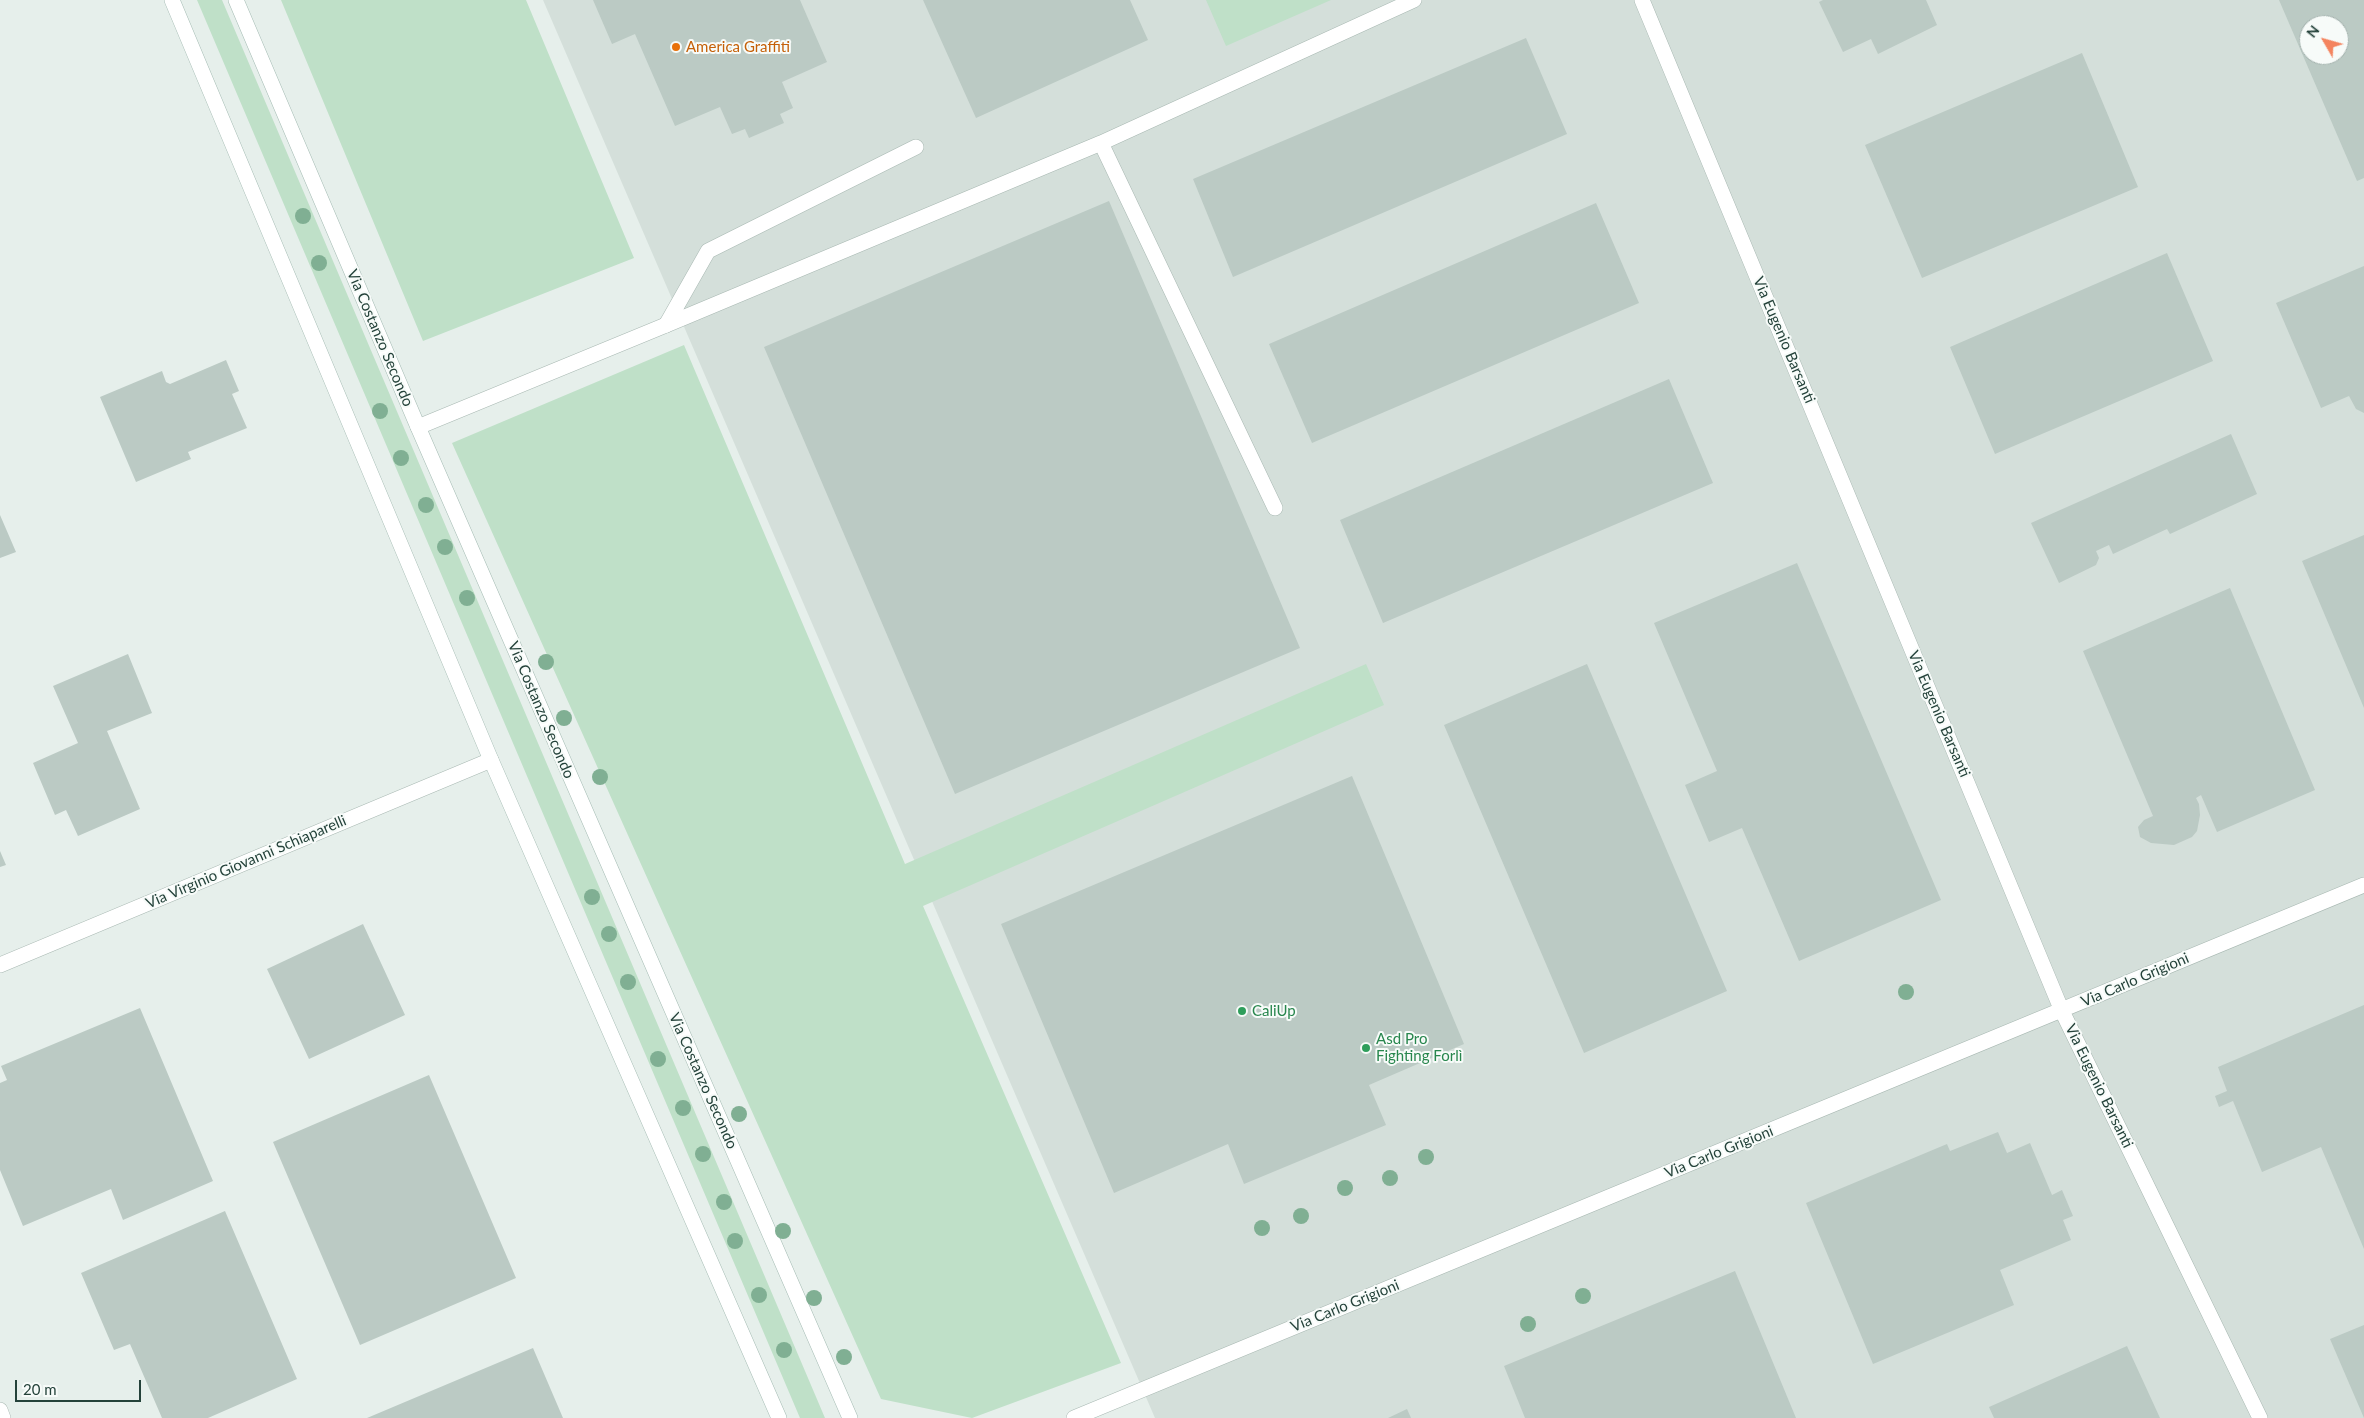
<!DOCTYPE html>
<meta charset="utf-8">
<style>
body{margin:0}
#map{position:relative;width:2364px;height:1418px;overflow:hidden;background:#e6efeb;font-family:Lato,sans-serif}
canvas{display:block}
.north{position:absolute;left:2299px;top:15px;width:50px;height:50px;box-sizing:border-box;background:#f7fbf9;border:1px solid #a3b1ad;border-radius:50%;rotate:308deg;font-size:14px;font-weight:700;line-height:20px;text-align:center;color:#24423a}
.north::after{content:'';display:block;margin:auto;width:18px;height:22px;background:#f4845f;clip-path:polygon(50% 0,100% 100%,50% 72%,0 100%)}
.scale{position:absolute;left:15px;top:1380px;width:126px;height:22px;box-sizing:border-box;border:2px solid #24423a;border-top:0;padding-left:6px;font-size:15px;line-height:18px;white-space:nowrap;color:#24423a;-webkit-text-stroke:4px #f7fbf9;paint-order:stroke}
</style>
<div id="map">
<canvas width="2364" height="1418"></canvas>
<div class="north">N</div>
<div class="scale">20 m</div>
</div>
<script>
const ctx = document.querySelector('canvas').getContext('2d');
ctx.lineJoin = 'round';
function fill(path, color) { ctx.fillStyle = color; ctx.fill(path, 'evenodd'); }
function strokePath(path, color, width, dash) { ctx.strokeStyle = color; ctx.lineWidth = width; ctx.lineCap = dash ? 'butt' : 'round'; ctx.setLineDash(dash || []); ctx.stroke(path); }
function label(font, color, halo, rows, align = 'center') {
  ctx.font = font + ' Lato,sans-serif'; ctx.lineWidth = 4; ctx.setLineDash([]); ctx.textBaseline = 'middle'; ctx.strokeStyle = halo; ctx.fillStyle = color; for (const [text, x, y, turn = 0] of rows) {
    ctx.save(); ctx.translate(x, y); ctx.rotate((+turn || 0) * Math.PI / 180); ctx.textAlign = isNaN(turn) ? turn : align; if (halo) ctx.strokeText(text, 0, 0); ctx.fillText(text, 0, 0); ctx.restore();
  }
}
fill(new Path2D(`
 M 543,0 L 2364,0 L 2364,1418 L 1155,1418 ZM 2309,25 L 2339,25 L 2339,55 L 2309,55 Z`), '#d4dfda');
fill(new Path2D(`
 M 197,0 L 222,0 L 825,1418 L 800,1418 Z
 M 281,0 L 526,0 L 634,258 L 423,341 Z
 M 1206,0 L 1331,0 L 1226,46 Z
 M 684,345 L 905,864 L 1366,664 L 1384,705 L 923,906 L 1121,1363 L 972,1418 L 881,1399 L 452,443 Z`), '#bfe0c8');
fill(new Path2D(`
 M 593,0 L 800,0 L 827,62 L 782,82 L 793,108 L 780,114 L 784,123 L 749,138 L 745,129 L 732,134 L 720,107 L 675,126 L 635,34 L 612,44 Z
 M 923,0 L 1130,0 L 1148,40 L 976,118 Z
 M 1823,0 L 1926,0 L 1937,25 L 1878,54 L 1871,39 L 1843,52 L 1819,2 Z
 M 2279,0 L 2364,0 L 2364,178 L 2357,181 ZM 2309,25 L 2339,25 L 2339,55 L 2309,55 Z
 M 1526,38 L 1567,134 L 1233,277 L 1193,179 Z
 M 2082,53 L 2138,187 L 1922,278 L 1865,145 Z
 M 1109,201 L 1300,648 L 955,794 L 764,347 Z
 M 1596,203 L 1639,303 L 1312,443 L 1269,344 Z
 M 2167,253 L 2213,361 L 1995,454 L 1950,347 Z
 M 2364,266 L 2364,413 L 2356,409 L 2349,396 L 2321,408 L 2276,303 Z
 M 226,360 L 239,391 L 232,394 L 247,428 L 188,452 L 191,459 L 136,482 L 100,397 L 162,371 L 166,382 L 170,384 Z
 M 1669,379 L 1713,483 L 1383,623 L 1340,520 Z
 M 2231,434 L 2257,494 L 2170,534 L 2167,529 L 2113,554 L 2109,545 L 2096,551 L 2099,558 L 2096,565 L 2059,583 L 2031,523 Z
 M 0,515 L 16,552 L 0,558 Z
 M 2364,535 L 2364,708 L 2302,561 Z
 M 1797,563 L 1941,900 L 1799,961 L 1742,828 L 1709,842 L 1685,785 L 1717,771 L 1654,623 Z
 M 2230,588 L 2315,790 L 2217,832 L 2201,795 L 2196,798 L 2199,804 L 2200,815 L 2197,831 L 2192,837 L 2174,845 L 2151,843 L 2140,837 L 2138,827 L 2144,820 L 2153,816 L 2083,651 Z
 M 128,654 L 152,713 L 107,731 L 140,809 L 78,836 L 66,810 L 55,815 L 33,763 L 78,743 L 53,686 Z
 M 1587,664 L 1727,991 L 1584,1053 L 1444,725 Z
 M 1352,776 L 1464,1044 L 1369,1085 L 1386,1125 L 1244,1184 L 1228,1144 L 1114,1193 L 1001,924 Z
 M 0,851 L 6,865 L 0,867 Z
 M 363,924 L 405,1015 L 309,1059 L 267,969 Z
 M 2364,1005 L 2364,1249 L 2321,1147 L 2262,1172 L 2233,1101 L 2219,1107 L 2215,1096 L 2227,1091 L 2218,1067 Z
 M 140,1008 L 213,1181 L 123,1220 L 111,1189 L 23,1226 L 0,1170 L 0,1083 L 7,1080 L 1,1066 Z
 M 429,1075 L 516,1278 L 360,1345 L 273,1142 Z
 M 1998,1132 L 2007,1153 L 2030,1143 L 2052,1195 L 2062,1190 L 2073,1216 L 2063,1220 L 2071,1240 L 2000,1270 L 2014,1305 L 1873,1364 L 1806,1203 L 1947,1144 L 1950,1151 Z
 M 225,1211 L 297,1379 L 208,1418 L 162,1418 L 130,1344 L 114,1350 L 81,1273 Z
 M 1735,1271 L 1796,1418 L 1525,1418 L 1504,1366 Z
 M 2364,1325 L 2364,1418 L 2330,1339 Z
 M 2127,1346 L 2160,1418 L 1994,1418 L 1989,1407 Z
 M 533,1348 L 563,1418 L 367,1418 Z
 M 1407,1409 L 1411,1418 L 1388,1418 Z`), '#bbcac4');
const lane = new Path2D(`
 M 1101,143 L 1414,0
 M 666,325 L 1101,143 L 1275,508
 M 666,325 L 708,251 L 916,147`);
const street = new Path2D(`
 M 1642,0 L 2062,1011 L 2260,1418
 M 418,427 L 666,325
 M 0,965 L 491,760
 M 0,1410 L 3,1418
 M 1074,1418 L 2364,885`);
const secondary = new Path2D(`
 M 172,0 L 491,760 L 779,1418
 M 236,0 L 418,427 L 850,1418`);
strokePath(lane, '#a8b8b2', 16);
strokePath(street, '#a8b8b2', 16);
strokePath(secondary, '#a4bbb3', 16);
strokePath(lane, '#fff', 15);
strokePath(street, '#fff', 15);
strokePath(secondary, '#fff', 15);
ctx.fillStyle = '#80af93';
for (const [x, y] of [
 [303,216],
 [319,263],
 [380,411],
 [401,458],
 [426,505],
 [445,547],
 [467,598],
 [546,662],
 [564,718],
 [600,777],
 [592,897],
 [609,934],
 [628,982],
 [1906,992],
 [658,1059],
 [683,1108],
 [739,1114],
 [703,1154],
 [1426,1157],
 [1390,1178],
 [1345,1188],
 [724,1202],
 [1301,1216],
 [1262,1228],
 [783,1231],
 [735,1241],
 [759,1295],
 [1583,1296],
 [814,1298],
 [1528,1324],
 [784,1350],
 [844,1357]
]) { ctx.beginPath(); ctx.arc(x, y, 8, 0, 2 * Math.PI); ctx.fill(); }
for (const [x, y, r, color] of [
 [676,47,5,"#e8710a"],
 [1242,1011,5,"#2e9e5b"],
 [1366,1048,5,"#2e9e5b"]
]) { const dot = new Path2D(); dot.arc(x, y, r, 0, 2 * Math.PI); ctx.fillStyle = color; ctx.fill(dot); strokePath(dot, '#f7fbf9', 2); }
label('15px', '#c56008', '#f7fbf9', [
 ["America Graffiti",686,47]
], 'left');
label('15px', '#24423a', '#f7fbf9', [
 ["Via Costanzo Secondo",380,338,67],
 ["Via Eugenio Barsanti",1784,340,67],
 ["Via Costanzo Secondo",541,710,67],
 ["Via Eugenio Barsanti",1939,714,67],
 ["Via Virginio Giovanni Schiaparelli",246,862,-23],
 ["Via Carlo Grigioni",2135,980,-23],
 ["Via Costanzo Secondo",703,1081,66],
 ["Via Eugenio Barsanti",2099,1086,64],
 ["Via Carlo Grigioni",1719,1152,-22],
 ["Via Carlo Grigioni",1345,1306,-22]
]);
label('15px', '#27864d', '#f7fbf9', [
 ["CaliUp",1252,1011],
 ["Asd Pro",1376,1039],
 ["Fighting Forlì",1376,1056]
], 'left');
</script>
